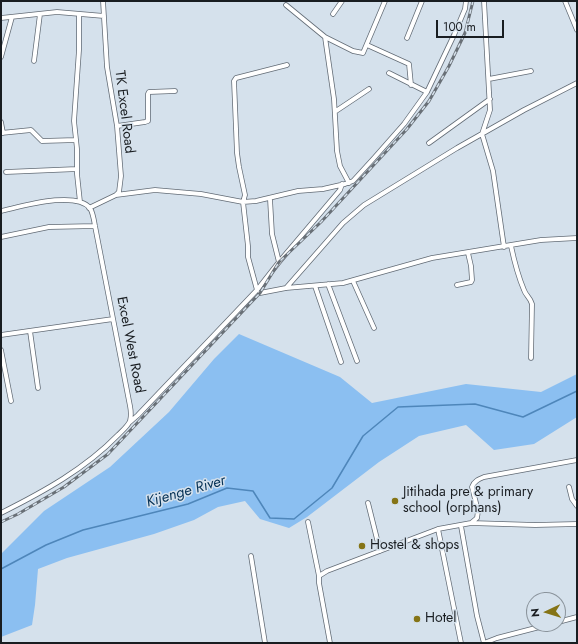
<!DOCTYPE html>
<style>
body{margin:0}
#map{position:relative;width:578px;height:644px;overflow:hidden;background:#d5e1ec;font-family:Jost,sans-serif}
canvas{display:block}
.frame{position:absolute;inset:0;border:2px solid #191d21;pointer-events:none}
.north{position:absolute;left:526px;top:592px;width:40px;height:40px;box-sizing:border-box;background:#d5e1ec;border:1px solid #8a939b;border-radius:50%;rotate:266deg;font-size:11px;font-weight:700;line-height:16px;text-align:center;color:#191d21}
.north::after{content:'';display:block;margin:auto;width:14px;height:18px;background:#857416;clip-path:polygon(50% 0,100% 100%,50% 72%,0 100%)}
.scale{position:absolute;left:436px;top:20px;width:68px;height:18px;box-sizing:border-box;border:2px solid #191d21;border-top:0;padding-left:5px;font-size:12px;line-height:14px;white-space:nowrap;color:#191d21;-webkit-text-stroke:3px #d5e1ec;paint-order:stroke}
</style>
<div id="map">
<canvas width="578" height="644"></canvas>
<div class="frame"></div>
<div class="north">N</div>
<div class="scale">100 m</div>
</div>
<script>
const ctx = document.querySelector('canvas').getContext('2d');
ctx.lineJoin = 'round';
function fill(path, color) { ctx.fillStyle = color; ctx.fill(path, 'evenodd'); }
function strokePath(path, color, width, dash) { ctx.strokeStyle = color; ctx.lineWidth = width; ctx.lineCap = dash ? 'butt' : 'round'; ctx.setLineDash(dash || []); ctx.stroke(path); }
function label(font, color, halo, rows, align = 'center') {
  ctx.font = font + ' Jost,sans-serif'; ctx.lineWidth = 3; ctx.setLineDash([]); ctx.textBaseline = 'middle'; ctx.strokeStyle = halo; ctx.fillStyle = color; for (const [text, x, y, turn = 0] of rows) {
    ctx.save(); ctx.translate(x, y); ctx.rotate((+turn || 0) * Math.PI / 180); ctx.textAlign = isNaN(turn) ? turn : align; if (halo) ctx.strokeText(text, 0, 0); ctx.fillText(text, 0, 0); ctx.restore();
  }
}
fill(new Path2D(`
 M 239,334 L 340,377 L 372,403 L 466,384 L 541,392 L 577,374 L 577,417 L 534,444 L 494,450 L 466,425 L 419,436 L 379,462 L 307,517 L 289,528 L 260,519 L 245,501 L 218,507 L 194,520 L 154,534 L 67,558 L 38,569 L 35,605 L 32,625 L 1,637 L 1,554 L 44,511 L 110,467 L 169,412 L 214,359 Z`), '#8bbff1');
strokePath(new Path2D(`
 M 1,569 L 46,545 L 83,530 L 188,504 L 227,488 L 253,491 L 270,518 L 294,519 L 332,488 L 363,436 L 398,407 L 475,404 L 523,417 L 577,391`), '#4e86ba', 1.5);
const street = new Path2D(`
 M 484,1 L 490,110 L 482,134 L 493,171 L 504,247
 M 565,1 L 577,30
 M 286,5 L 325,37 L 334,99 L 337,151 L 340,166 L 349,183
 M 79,14 L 79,50 L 74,121 L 77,149 L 77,174 L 80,202
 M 333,14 L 342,1
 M 1,18 L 57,12 L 104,16
 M 325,37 L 353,51 L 363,53 L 385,1
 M 407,38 L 422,1
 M 367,45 L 409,64 L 411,85
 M 1,57 L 12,17
 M 34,61 L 40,14
 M 389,73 L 427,92
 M 489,79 L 531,71
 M 336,111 L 369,89
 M 1,122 L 3,133
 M 117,126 L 145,122 L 148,121 L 148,94 L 149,92 L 175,91
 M 1,133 L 31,130 L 42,141 L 76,140
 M 429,143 L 490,99
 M 6,172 L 77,169
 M 116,195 L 155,190 L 201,194 L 243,202 L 256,201 L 298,191 L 323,189 L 345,184 L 353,181 L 374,158 L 404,124 L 427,92 L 454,35 L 465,9 L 466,1
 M 270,199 L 272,234 L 279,262
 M 89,208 L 116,195 L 119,192 L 121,176 L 117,126 L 107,67 L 103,1
 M 1,211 C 20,207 75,190 90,208 C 93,213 94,220 95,226 L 130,406 C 131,411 131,417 130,421 C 128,426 122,431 118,435 C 85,469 43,492 1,513
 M 1,237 L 49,227 L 95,226
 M 511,246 C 514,260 518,276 524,290 C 526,296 530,297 532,304 L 531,358
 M 353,281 L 374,328
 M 328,284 L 357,361
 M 457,285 L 471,282 L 472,280 L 471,266 L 468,253
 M 315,286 L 341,362
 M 286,288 L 343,223 L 364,205 L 457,148 L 524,110 L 577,83
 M 257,290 L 248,257 L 248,246 L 243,202 L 245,195 L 239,167 L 237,153 L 234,81 L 236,78 L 287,65
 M 260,293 L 286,288 L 343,283 L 432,258 L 541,240 L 577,238
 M 30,331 L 38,388
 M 1,335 L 113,319
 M 1,350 L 11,401
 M 130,422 L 138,415 L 257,290 L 279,262 L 340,190 L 342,184
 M 569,487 L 572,499 L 577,506
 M 368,503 L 380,551
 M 308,522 L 319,576
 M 471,523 L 535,525 L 577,524
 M 461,526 L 477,616 L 484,643
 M 438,529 L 461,643
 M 251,556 L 265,643
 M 558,622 L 577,617
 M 330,643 L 319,583 L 319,576 L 327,571 L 438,529 L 471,523 L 477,518 L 478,511 L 472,487 C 474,481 479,479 484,477 L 577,460
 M 484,643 L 497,638 L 551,624`);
strokePath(street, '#626b75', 5.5);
strokePath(street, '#fff', 4);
const rail = new Path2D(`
 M 1,522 L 18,514 L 64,487 L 108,454 L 260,293 L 279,262 L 321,222 L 407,129 L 429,101 L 449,66 L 465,33 L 473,1`);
strokePath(rail, '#697077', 3);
strokePath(rail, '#d5e1ec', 1.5, [4.5]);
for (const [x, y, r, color] of [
 [395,501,4,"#857416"],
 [362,546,4,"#857416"],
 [417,619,4,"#857416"]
]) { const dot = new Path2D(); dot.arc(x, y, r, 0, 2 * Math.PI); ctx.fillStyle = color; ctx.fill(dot); strokePath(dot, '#d5e1ec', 1.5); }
label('14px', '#191d21', '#d5e1ec', [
 ["TK Excel Road",124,112,83],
 ["Excel West Road",130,345,79]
]);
label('14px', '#191d21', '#d5e1ec', [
 ["Jitihada pre & primary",403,493],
 ["school (orphans)",403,509],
 ["Hostel & shops",370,546],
 ["Hotel",425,619]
], 'left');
label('italic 15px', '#073357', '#d5e1ec', [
 ["Kijenge River",186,492,-16]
]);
</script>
